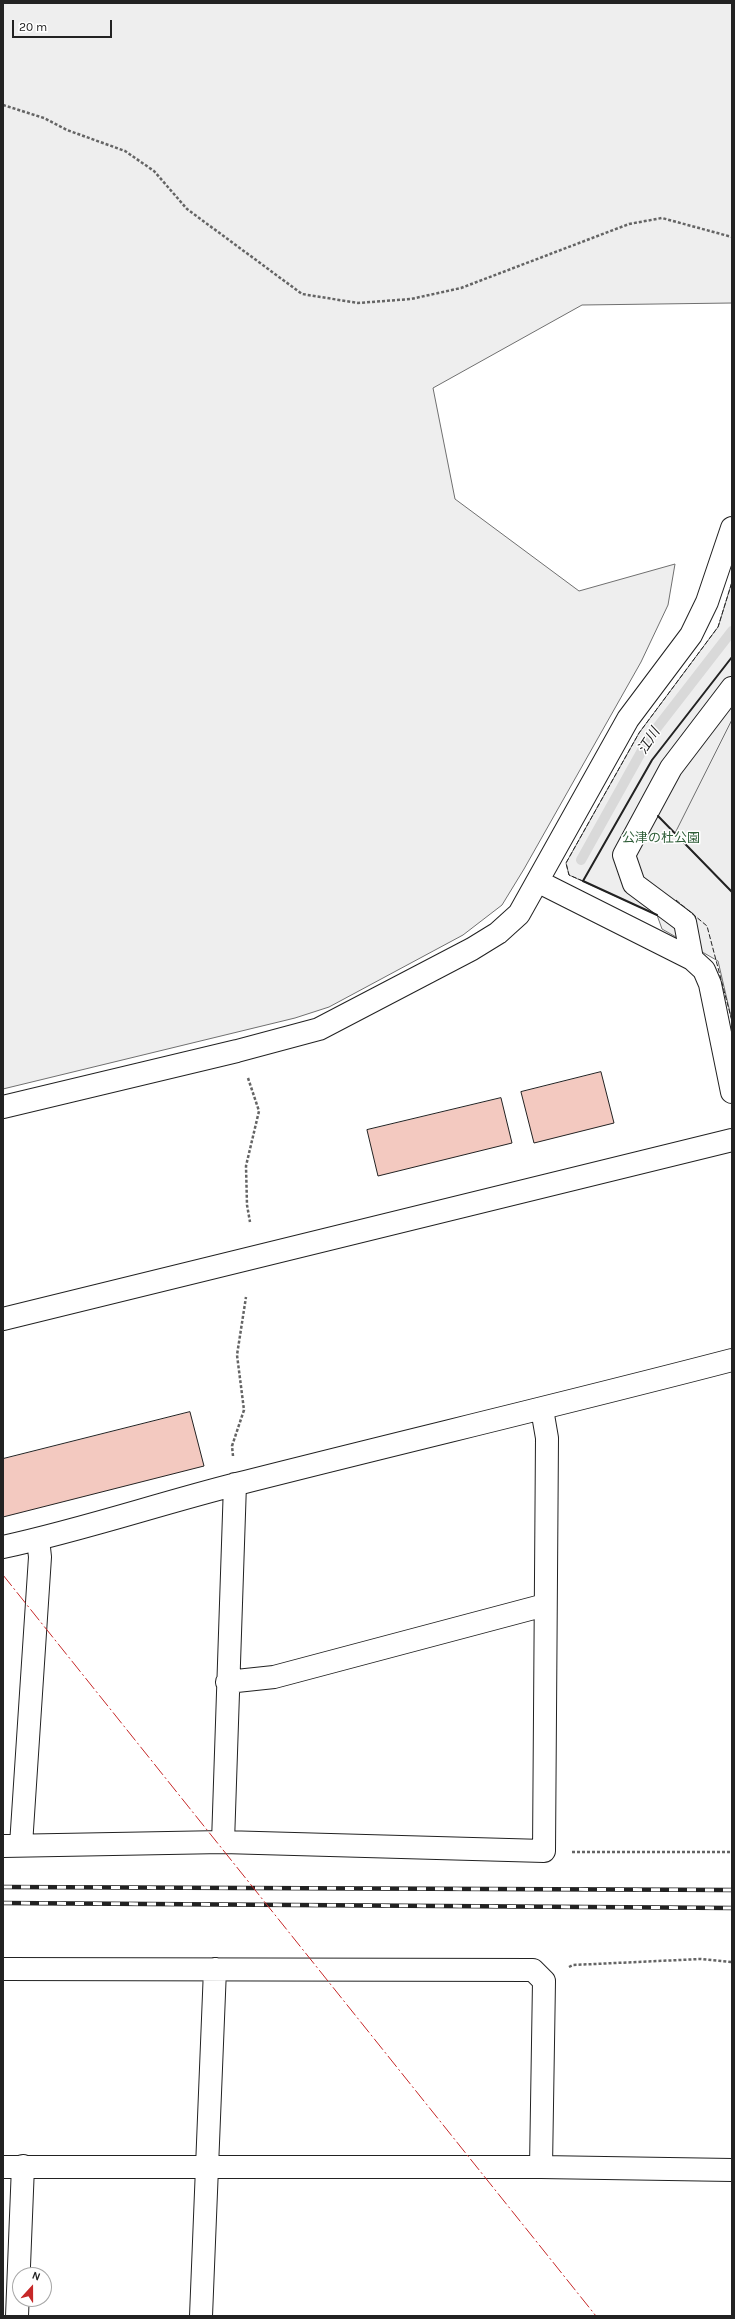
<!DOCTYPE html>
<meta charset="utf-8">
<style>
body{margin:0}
#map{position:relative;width:735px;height:2319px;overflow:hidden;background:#fff;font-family:Karla,sans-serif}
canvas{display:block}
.frame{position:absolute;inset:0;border:4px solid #222;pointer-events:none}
.north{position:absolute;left:12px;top:2267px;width:40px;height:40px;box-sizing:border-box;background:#fff;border:1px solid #a7a7a7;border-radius:50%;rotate:21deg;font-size:11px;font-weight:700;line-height:16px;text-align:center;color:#222}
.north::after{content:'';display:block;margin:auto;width:14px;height:18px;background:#c62828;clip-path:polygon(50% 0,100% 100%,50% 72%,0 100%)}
.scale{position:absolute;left:12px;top:20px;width:100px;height:18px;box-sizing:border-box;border:2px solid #222;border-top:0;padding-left:5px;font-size:12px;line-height:14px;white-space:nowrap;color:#222;-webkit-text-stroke:3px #fff;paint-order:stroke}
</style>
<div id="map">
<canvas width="735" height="2319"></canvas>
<div class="frame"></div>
<div class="north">N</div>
<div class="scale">20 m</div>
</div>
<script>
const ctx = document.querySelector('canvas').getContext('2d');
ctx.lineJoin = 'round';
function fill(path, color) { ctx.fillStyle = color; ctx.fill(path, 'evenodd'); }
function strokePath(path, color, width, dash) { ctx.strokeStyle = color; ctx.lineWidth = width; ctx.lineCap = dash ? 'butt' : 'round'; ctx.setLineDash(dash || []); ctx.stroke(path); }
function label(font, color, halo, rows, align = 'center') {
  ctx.font = font + ' Karla,"Noto Sans JP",sans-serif'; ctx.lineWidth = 3; ctx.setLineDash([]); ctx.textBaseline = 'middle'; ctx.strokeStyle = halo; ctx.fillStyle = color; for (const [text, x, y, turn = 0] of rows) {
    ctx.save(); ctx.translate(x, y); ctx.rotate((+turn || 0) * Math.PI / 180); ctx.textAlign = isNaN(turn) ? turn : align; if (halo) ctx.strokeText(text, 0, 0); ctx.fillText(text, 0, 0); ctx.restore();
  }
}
const green = new Path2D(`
 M 3,3 L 732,3 L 732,303 L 582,305 L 433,388 L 455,499 L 579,591 L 675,564 L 668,605 L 641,662 L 524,869 L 502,905 L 463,935 L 329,1007 L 295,1018 L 3,1089 Z
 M 732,582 L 732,1021 L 718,961 L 662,929 L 657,915 L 569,875 L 566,863 L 639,733 L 718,627 Z`);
fill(green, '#eee');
strokePath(green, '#6f6f6f', 1);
const parking = new Path2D(`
 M 732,720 L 732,892 L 675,834 Z`);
fill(parking, '#ededed');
strokePath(parking, '#6f6f6f', 1);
strokePath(new Path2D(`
 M 581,860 L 649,738 L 732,631`), '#d9d9d9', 10);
const building = new Path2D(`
 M 601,1072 L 614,1123 L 534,1143 L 521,1092 Z
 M 501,1098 L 512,1143 L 378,1176 L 367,1130 Z
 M 190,1412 L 204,1466 L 3,1517 L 3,1459 Z`);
fill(building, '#f3c9c0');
strokePath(building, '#222', 1);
const minor = new Path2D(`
 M 539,882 L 692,959 L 704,970 L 710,984 L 732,1092
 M 692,959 L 685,922 L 634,884 L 624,855 L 671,768 L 732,688
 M 3,1107 L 237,1051 L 319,1029 L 472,949 L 498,933 L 519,914 L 628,719 L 691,635 L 707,602 L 732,528
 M 3,1319 L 732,1140
 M 3,1547 C 82,1530 158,1504 237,1484 C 402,1442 567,1403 732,1360
 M 227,1682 L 274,1677 L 545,1605
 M 223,1842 L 235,1484
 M 21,1845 L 40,1557 L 38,1539
 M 3,1846 L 223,1842 L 544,1851 L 547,1438 L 542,1409
 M 3,1969 L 533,1970 L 544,1981 L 541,2167
 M 3,2167 L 541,2167 L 732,2170
 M 17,2316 L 23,2166
 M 201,2316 L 215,1969`);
strokePath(minor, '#222', 24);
strokePath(new Path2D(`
 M 3,105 L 44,118 L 67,130 L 125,151 L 154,171 L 187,209 L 302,294 L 358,303 L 411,299 L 461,288 L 629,224 L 662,218 L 732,237
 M 248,1078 L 259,1111 L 246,1166 L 247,1205 L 250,1222
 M 233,1456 L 232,1446 L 244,1410 L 237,1355 L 246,1297
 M 572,1852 L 732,1852
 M 569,1967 L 573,1965 L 701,1959 L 732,1962`), '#646464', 2.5, [3, 2]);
strokePath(minor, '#fff', 22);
const rail = new Path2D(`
 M 3,1887 L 732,1890
 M 3,1903 L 732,1908`);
strokePath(rail, '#222', 4.5);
strokePath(rail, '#fff', 3, [9]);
strokePath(new Path2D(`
 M 583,881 L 569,875 L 566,863 L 639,733 L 718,627 L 732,582
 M 676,900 L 707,926 L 732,1021`), '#222', 1, [5, 2]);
strokePath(new Path2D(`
 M 658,816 L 732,892
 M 657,915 L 583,881 L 652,760 L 732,657`), '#222', 2);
strokePath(new Path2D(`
 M 3,1575 L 596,2316`), '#c62828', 1, [14, 3, 2, 3]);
label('13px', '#2f5e38', '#fff', [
 ["公津の杜公園",661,838]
]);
label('italic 14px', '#222', '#fff', [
 ["江川",649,741,-57]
]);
</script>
